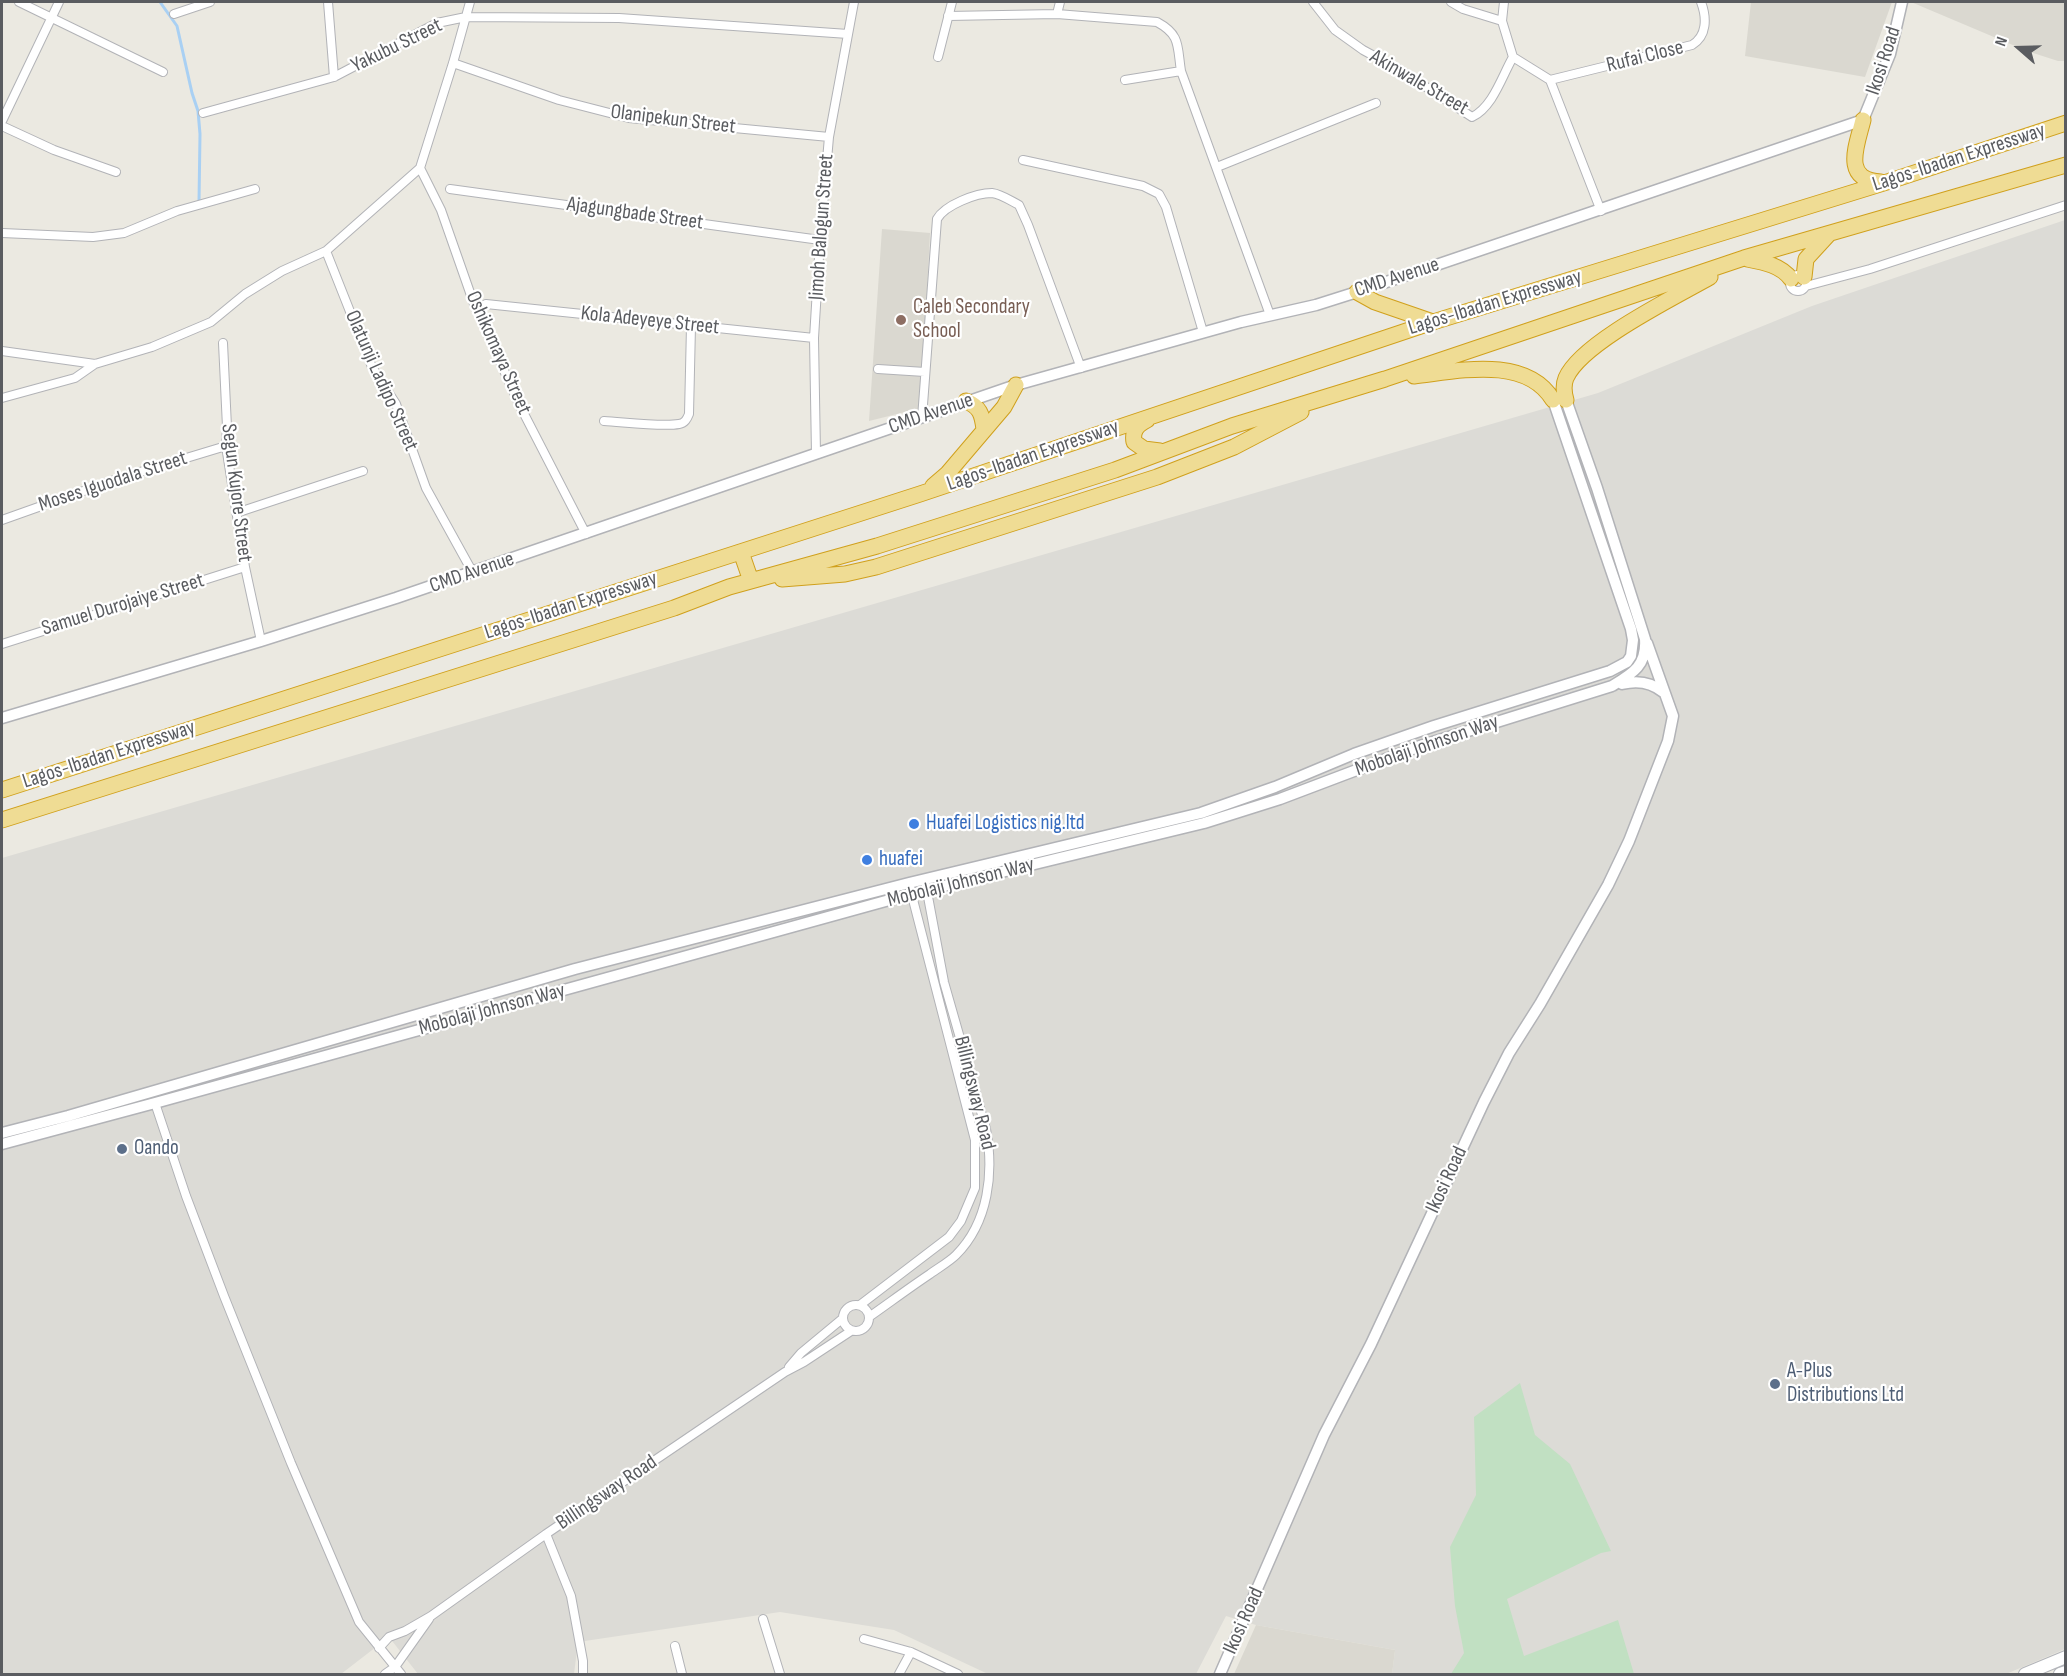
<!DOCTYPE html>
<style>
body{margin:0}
#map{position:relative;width:2067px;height:1676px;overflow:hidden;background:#ebe9e1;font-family:"Sofia Sans Condensed",sans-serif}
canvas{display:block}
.frame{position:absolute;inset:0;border:3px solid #5a5c60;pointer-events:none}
.north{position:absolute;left:1989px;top:18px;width:60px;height:60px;-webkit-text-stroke:4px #fff;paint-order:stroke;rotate:290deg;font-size:16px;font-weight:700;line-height:24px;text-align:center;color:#5a5c60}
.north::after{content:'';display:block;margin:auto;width:21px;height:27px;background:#5a5c60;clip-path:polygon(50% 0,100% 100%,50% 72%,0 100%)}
</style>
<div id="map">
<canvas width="2067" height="1676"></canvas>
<div class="frame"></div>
<div class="north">N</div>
</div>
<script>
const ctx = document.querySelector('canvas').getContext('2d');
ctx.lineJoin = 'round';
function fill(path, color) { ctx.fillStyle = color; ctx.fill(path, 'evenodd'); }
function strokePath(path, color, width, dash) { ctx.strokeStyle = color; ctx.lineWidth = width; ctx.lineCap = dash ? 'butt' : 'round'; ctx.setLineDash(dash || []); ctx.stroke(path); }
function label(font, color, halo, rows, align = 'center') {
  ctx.font = font + ' "Sofia Sans Condensed",sans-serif'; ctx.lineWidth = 4.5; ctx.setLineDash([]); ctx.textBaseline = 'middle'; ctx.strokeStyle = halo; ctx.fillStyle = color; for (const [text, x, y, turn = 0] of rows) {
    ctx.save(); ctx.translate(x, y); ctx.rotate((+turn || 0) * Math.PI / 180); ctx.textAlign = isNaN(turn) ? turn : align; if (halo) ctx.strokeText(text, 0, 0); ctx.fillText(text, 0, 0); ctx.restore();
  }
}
fill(new Path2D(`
 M 2065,220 L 2065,1649 L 2006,1674 L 1392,1674 L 1395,1650 L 1256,1625 L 1226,1616 L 1196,1674 L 988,1674 L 894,1630 L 780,1612 L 578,1642 L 574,1674 L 418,1674 L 389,1637 L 341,1674 L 2,1674 L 2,858 L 1598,393 L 1812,306 Z`), '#dcdbd6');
fill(new Path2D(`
 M 1751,2 L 1892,2 L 1865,77 L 1745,56 Z
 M 1911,2 L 2065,2 L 2065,61 L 2058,61 L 2027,51 Z
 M 882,229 L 930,233 L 921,408 L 869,421 Z
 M 1256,1625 L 1395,1650 L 1392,1674 L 1234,1674 Z`), '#dad8d0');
fill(new Path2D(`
 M 1520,1383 L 1535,1435 L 1570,1464 L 1611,1551 L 1601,1553 L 1507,1599 L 1524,1656 L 1618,1620 L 1634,1674 L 1451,1674 L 1464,1653 L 1455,1606 L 1450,1547 L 1476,1495 L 1474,1417 Z`), '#c1e0c2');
strokePath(new Path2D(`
 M 160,2 L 177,26 L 192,93 L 198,111 L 200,134 L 199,202`), '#a9d0f3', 3);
const minor = new Path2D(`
 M 19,2 L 163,72
 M 328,2 L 334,77
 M 1313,2 L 1335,30 L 1363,50 L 1400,70 L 1472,117 C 1493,107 1502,76 1513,57
 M 1451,2 L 1463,9 L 1502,21
 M 1504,2 L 1502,21 L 1513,57 L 1550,80
 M 174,14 L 210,2
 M 1057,14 L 1060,2
 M 948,16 L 1057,14 L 1157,22 C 1181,35 1177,46 1181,71 L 1270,315
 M 938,57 L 952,2
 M 453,63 L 559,100 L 629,118 L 829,137
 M 1125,80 L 1181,71
 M 1550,80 L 1692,45 C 1707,36 1707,18 1701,2
 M 1550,80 L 1601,211
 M 203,113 L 334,77 L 437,23 L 466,17 L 619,18 L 848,34
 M 2,121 L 59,2
 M 2,126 L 54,150 L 116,172
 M 1023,160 L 1143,186 L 1159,194 L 1166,207 L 1203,332
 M 1217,167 L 1376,103
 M 420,168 L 441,210 L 474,304 L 520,406 L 586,534
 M 450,189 L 820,240
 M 2,233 L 93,237 L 124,233 L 177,211 L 255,189
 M 326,251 L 372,367 L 396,404 L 426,488 L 473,573
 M1790 283a8 8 0 1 1 16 0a8 8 0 1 1-16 0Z
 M 1806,286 L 1870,269 L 2066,205
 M 486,304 L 814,338
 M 223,343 L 227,427 L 226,446 L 245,567 L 261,641
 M 2,351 L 95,364 L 152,347 L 211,322 L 245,294 L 282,271 L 326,251 L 420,168 L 453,63 L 470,2
 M 878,369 L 925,372
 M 2,398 L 75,378 L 95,364
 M 922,418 L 937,219 C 945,205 976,193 992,193 C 1001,194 1011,201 1019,205 L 1028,225 L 1081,368
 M 604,421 C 623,422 662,427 679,424 C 685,423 687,419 689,414 L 691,326
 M 816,454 L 814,338 L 820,240 L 829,137 L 854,2
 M 236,513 L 363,471
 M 2,520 L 120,478 L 226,446
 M 2,644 L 245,567
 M 155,1103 L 186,1196 L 224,1296 L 291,1463 L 359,1622 L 401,1674
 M843 1318a13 13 0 1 1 26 0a13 13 0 1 1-26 0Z
 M 860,1305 L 949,1237 L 961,1221 L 975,1188 L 975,1140 L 910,888
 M 869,1317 C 889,1303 909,1288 930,1274 C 938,1268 949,1262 956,1255 C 989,1222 994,1172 986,1129 L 944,982 L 926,886
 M 789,1367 L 801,1353 L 842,1319
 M 546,1534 L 571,1596 L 583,1661 L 583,1674
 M 763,1619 L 780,1674
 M 864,1639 L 911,1652 L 958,1674
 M 675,1646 L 682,1674
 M 379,1648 L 389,1637 L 405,1631 L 431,1616 L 546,1534 L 785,1372 L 804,1362 L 851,1331
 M 385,1674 L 395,1667 L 429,1619
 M 899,1674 L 911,1652`);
const tertiary = new Path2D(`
 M 1622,684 C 1638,680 1651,682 1663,692
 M 2,718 L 261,641 L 396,598 L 1016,385 L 1241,322 L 1316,305 L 1357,292 L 1863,120 L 1890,54 L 1902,2
 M 2,1133 L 68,1116 L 575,969 L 909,883 L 1201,813 L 1275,787 L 1354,754 L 1434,726 L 1610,671 L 1627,662 L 1631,656 L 1633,640 L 1631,629 L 1553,400
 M 2,1144 L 155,1103 L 911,894 L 1204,823 L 1280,799 L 1420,746 L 1612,686 C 1632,674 1647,666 1645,639 L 1597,488 L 1566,400
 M 1220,1674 L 1324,1435 L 1371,1344 L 1484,1102 L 1509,1053 L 1540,1004 L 1608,885 L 1629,841 L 1668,741 L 1673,716 L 1647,643`);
const secondary = new Path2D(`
 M 2025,1674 L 2066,1657
 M 2060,1674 L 2066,1672`);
const motorway = new Path2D(`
 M 1863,120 C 1857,145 1841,180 1881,182
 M 1747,259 C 1763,262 1781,265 1791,279
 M 1804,277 L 1806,259 L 1828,235
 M 1357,292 L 1375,302 L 1433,322
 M 1414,376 C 1458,371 1526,355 1553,400
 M 1566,400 C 1564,393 1563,385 1566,378 C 1581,343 1675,297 1710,277
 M 966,401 C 980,407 982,414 984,429
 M 1147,420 C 1137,425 1132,431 1134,442 L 1144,449 L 1160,451
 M 933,486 L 947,474 L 1004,407 L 1016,385
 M 741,552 L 751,581
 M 782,579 L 845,574 L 876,567 L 1157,477 L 1234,447 L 1301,412
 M 2,790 L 920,494 L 1433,322 L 1887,182 L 2066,123
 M 2,820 L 674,608 L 729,587 L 877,546 L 1115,470 L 1232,426 L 1385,379 L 1744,258 L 2066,165`);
strokePath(minor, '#b2b3b7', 10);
strokePath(tertiary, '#b2b3b7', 13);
strokePath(secondary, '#b3b5ba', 14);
strokePath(motorway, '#d0a01c', 17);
strokePath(minor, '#fff', 8);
strokePath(tertiary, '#fff', 10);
strokePath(secondary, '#fff', 12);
strokePath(motorway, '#efdc94', 15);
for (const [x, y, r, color] of [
 [901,320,6,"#8d6e63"],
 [914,824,6,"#3f7fe0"],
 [867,860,6,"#3f7fe0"],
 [122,1149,6,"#5c6f8a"],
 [1775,1384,6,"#5c6f8a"]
]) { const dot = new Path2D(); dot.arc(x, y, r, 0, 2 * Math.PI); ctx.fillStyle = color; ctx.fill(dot); strokePath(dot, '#fff', 2); }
label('21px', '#5a5c60', '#fff', [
 ["Yakubu Street",397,46,-26],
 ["Rufai Close",1645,57,-14],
 ["Ikosi Road",1884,61,-72],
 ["Akinwale Street",1419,83,30],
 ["Olanipekun Street",673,120,7],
 ["Lagos-Ibadan Expressway",1959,158,-18],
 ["Ajagungbade Street",635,214,8],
 ["Jimoh Balogun Street",822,227,-86],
 ["CMD Avenue",1397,278,-18],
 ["Lagos-Ibadan Expressway",1495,303,-17],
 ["Kola Adeyeye Street",650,321,6],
 ["Oshikomaya Street",498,353,66],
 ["Olatunji Ladipo Street",381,381,66],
 ["CMD Avenue",931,414,-19],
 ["Lagos-Ibadan Expressway",1033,456,-19],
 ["Moses Iguodala Street",113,482,-18],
 ["Segun Kujore Street",236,493,83],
 ["CMD Avenue",472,573,-19],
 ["Samuel Durojaiye Street",123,605,-17],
 ["Lagos-Ibadan Expressway",571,606,-18],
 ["Mobolaji Johnson Way",1427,746,-19],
 ["Lagos-Ibadan Expressway",109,755,-18],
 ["Mobolaji Johnson Way",961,883,-14],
 ["Mobolaji Johnson Way",492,1010,-15],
 ["Billingsway Road",974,1093,76],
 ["Ikosi Road",1447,1180,-65],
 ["Billingsway Road",607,1493,-34],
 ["Ikosi Road",1244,1621,-66]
]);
label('21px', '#785e54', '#fff', [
 ["Caleb Secondary",913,308],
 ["School",913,332]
], 'left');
label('21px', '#366cbe', '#fff', [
 ["Huafei Logistics nig.ltd",926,824],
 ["huafei",879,860]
], 'left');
label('21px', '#4e5e75', '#fff', [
 ["Oando",134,1149],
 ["A-Plus",1787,1372],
 ["Distributions Ltd",1787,1396]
], 'left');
</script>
